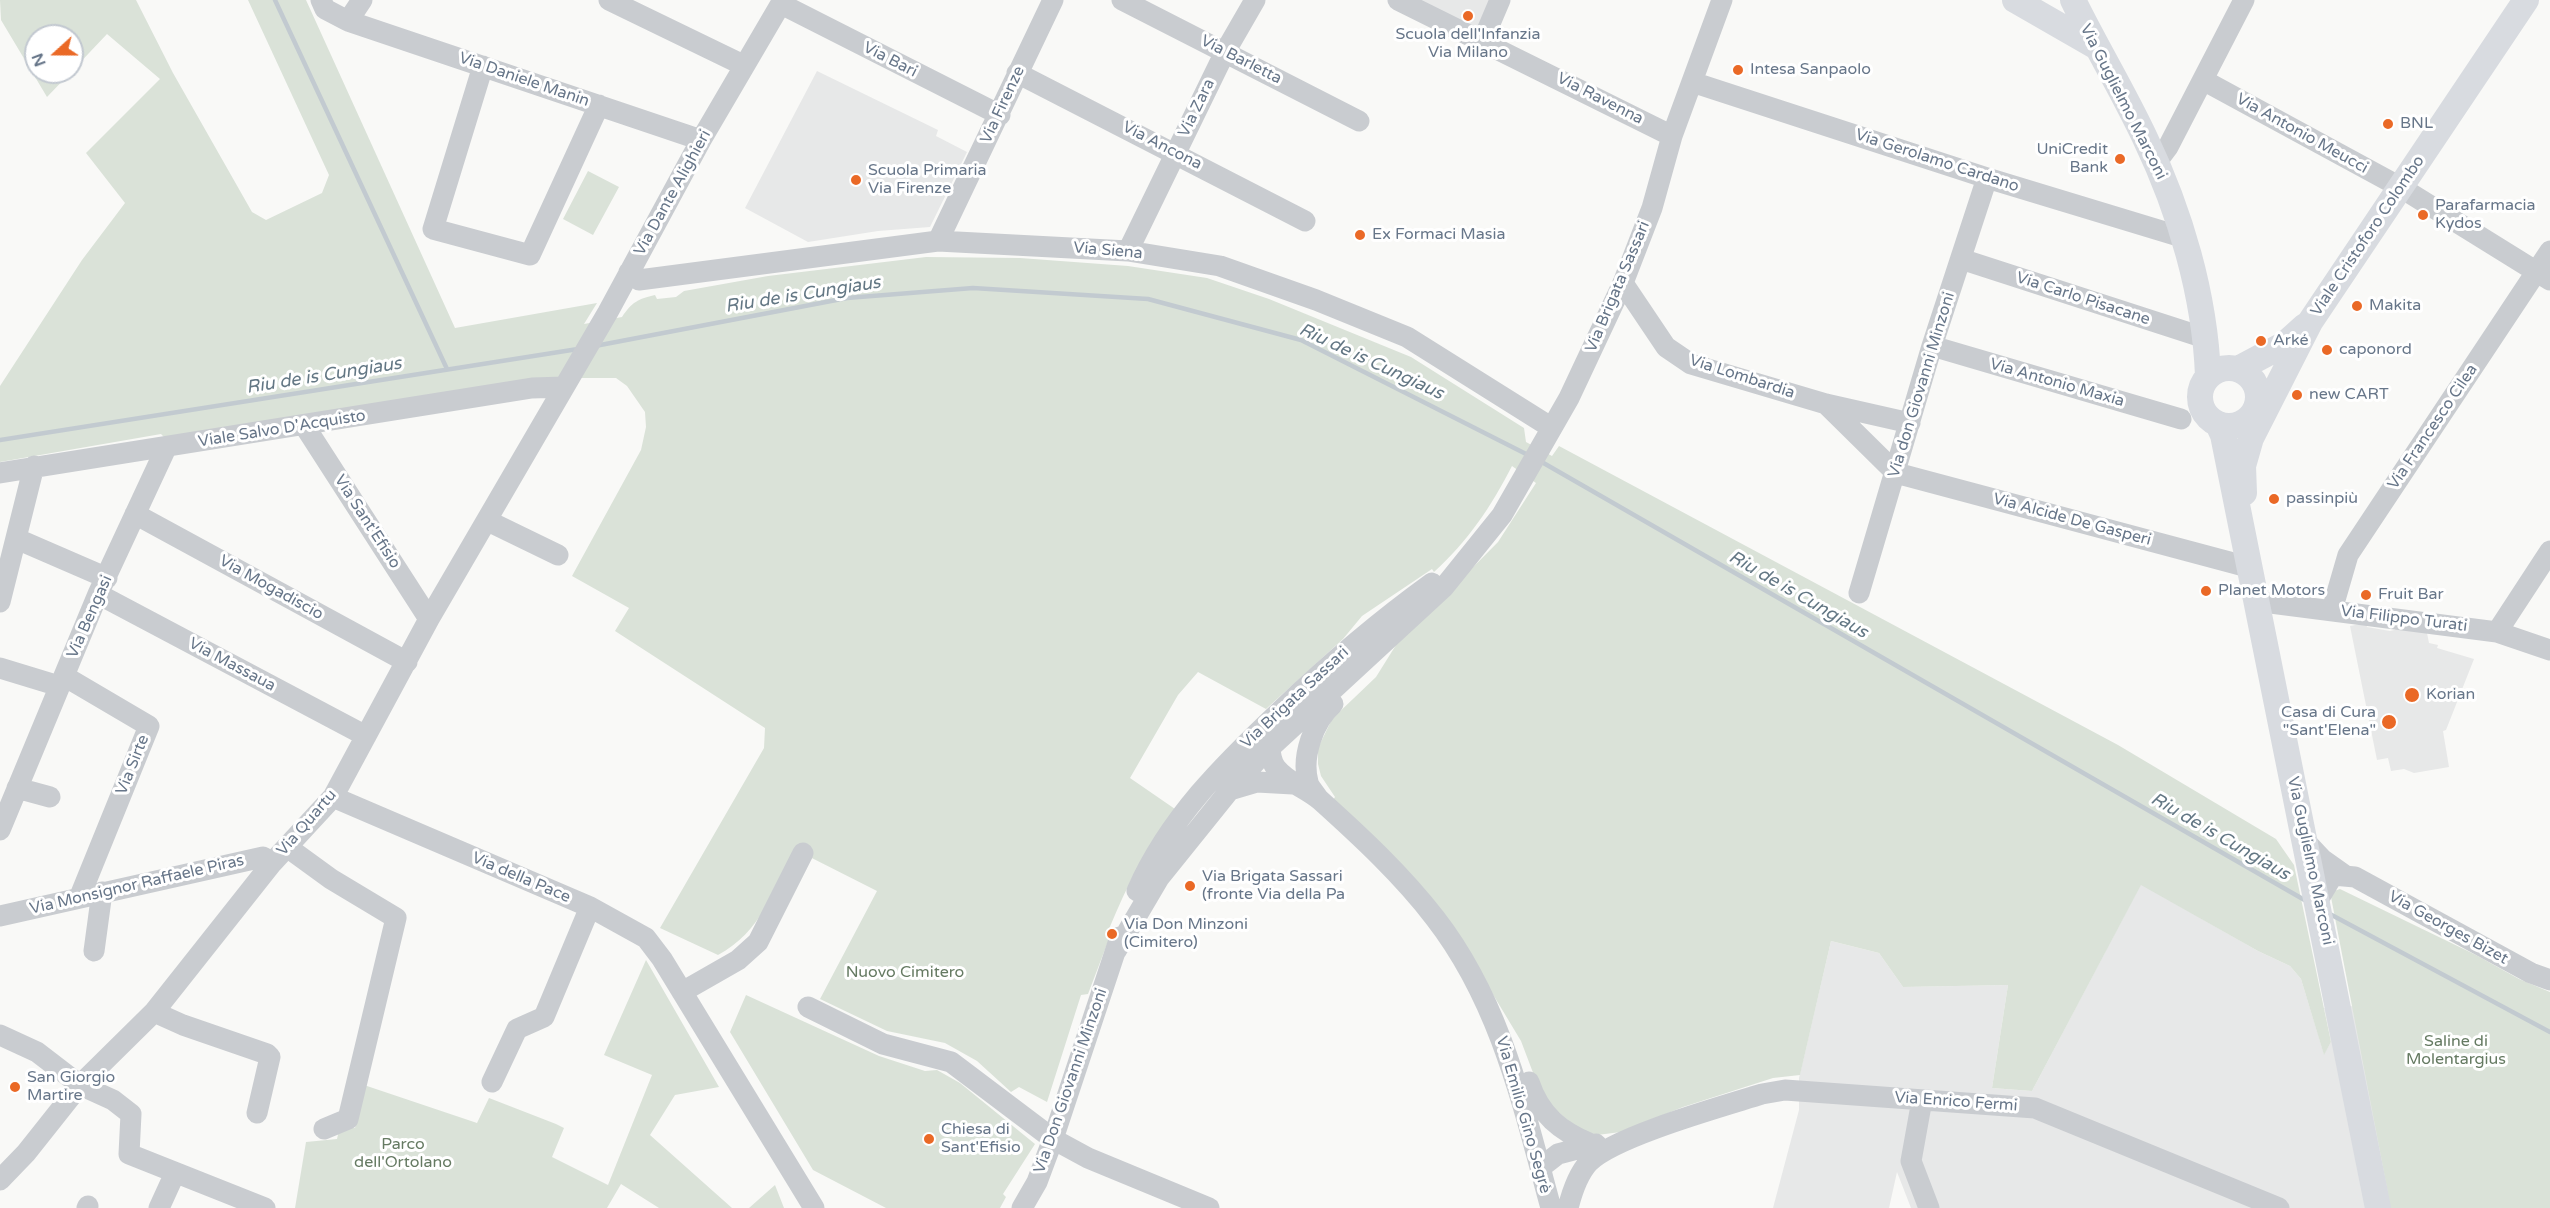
<!DOCTYPE html>
<meta charset="utf-8">
<style>
body{margin:0}
#map{position:relative;width:2550px;height:1208px;overflow:hidden;background:#f9f9f7;font-family:"Varela Round",sans-serif}
canvas{display:block}
.north{position:absolute;left:24px;top:24px;width:60px;height:60px;box-sizing:border-box;background:#fff;border:2px solid #c2c8d0;border-radius:50%;rotate:249deg;font-size:16px;font-weight:700;line-height:24px;text-align:center;color:#677689}
.north::after{content:'';display:block;margin:auto;width:21px;height:27px;background:#ea6926;clip-path:polygon(50% 0,100% 100%,50% 72%,0 100%)}
</style>
<div id="map">
<canvas width="2550" height="1208"></canvas>
<div class="north">N</div>
</div>
<script>
const ctx = document.querySelector('canvas').getContext('2d');
ctx.lineJoin = 'round';
function fill(path, color) { ctx.fillStyle = color; ctx.fill(path, 'evenodd'); }
function strokePath(path, color, width, dash) { ctx.strokeStyle = color; ctx.lineWidth = width; ctx.lineCap = dash ? 'butt' : 'round'; ctx.setLineDash(dash || []); ctx.stroke(path); }
function label(font, color, halo, rows, align = 'center') {
  ctx.font = font + ' "Varela Round",sans-serif'; ctx.lineWidth = 6; ctx.setLineDash([]); ctx.textBaseline = 'middle'; ctx.strokeStyle = halo; ctx.fillStyle = color; for (const [text, x, y, turn = 0] of rows) {
    ctx.save(); ctx.translate(x, y); ctx.rotate((+turn || 0) * Math.PI / 180); ctx.textAlign = isNaN(turn) ? turn : align; if (halo) ctx.strokeText(text, 0, 0); ctx.fillText(text, 0, 0); ctx.restore();
  }
}
fill(new Path2D(`
 M 1417,0 L 1493,0 L 1480,31 Z
 M 817,71 L 938,130 L 936,136 L 967,152 L 930,227 L 878,231 L 808,242 L 745,208 Z
 M 2366,623 L 2367,627 L 2390,631 L 2402,628 L 2427,633 L 2429,643 L 2438,645 L 2437,648 L 2474,659 L 2446,730 L 2443,731 L 2449,767 L 2414,773 L 2404,769 L 2391,771 L 2388,758 L 2377,760 L 2350,626 Z
 M 2141,884 L 2258,951 L 2290,966 L 2301,979 L 2324,1054 L 2331,1042 L 2324,1008 L 2351,1006 L 2406,1028 L 2550,1208 L 1911,1208 L 1897,1172 L 1889,1208 L 1773,1208 L 1799,1110 L 1799,1078 L 1831,941 L 1879,953 L 1903,987 L 2008,985 L 1992,1088 L 2032,1091 Z`), '#e7e8e8');
fill(new Path2D(`
 M 0,0 L 136,0 L 173,73 L 252,212 L 266,220 L 322,193 L 329,175 L 248,0 L 306,0 L 455,328 L 597,303 L 584,324 L 622,317 C 632,302 638,299 655,295 L 657,299 L 676,297 L 684,291 L 768,276 L 926,257 L 1020,258 L 1128,266 L 1207,278 L 1269,299 L 1411,357 L 1524,428 L 1526,442 L 1552,456 L 1559,446 L 2118,745 L 2276,839 L 2294,865 L 2331,1042 L 2324,1055 L 2301,979 L 2290,966 L 2258,951 L 2141,885 L 2032,1091 L 1992,1088 L 2008,985 L 1903,987 L 1879,953 L 1831,941 L 1800,1075 L 1773,1078 L 1683,1107 L 1621,1132 L 1597,1135 L 1578,1129 L 1543,1099 L 1521,1041 L 1462,943 L 1333,800 L 1335,797 L 1321,776 L 1318,764 L 1318,748 L 1332,719 L 1376,677 L 1396,645 L 1498,542 L 1536,483 L 1512,466 C 1491,507 1468,541 1434,572 L 1432,569 L 1362,616 L 1343,639 L 1266,709 L 1198,672 L 1178,695 L 1130,778 L 1175,809 C 1146,846 1127,886 1109,929 L 1112,931 L 1088,994 L 1081,995 L 1047,1102 L 1019,1087 L 1011,1092 L 977,1061 L 945,1043 L 887,1031 L 820,999 L 877,891 L 794,849 C 773,891 761,932 718,955 L 660,928 L 764,748 L 765,728 L 615,631 L 629,608 L 572,576 L 641,450 L 646,427 L 645,412 L 627,386 L 616,378 L 548,378 L 168,441 L 161,434 L 0,462 L 0,386 L 82,260 L 125,203 L 86,153 L 160,79 L 107,34 L 72,71 L 72,36 L 36,36 L 36,72 L 71,72 L 47,97 L 1,20 Z
 M 588,171 L 619,187 L 593,235 L 563,219 Z
 M 2340,889 L 2476,955 L 2519,979 L 2550,992 L 2550,1208 L 2387,1208 L 2384,1194 L 2388,1193 L 2331,897 L 2331,892 Z
 M 646,960 L 719,1087 L 675,1095 L 650,1135 L 732,1208 L 659,1208 L 621,1184 L 607,1208 L 295,1208 L 306,1142 L 337,1139 L 340,1126 L 355,1128 L 364,1085 L 477,1123 L 489,1098 L 556,1124 L 564,1128 L 552,1157 L 608,1185 L 652,1075 L 604,1055 Z
 M 746,995 L 879,1056 L 925,1071 L 937,1070 L 960,1083 L 1035,1144 L 1003,1194 L 1006,1197 L 1000,1208 L 886,1208 L 813,1170 L 730,1032 Z
 M 775,1185 L 784,1208 L 749,1208 Z`), '#dae2d8');
strokePath(new Path2D(`
 M 275,0 L 447,369
 M 595,346 L 847,298 L 973,288 L 1148,299 L 1301,340 L 1530,456
 M 0,440 L 578,349
 M 1540,461 L 2308,902
 M 2328,913 L 2550,1032`), '#c2cad0', 4.5);
strokePath(new Path2D(`
 M 321,0 L 325,9 L 348,21 L 701,140
 M 609,0 L 743,65
 M 1122,0 L 1359,121
 M 1398,0 L 1672,136
 M 781,4 L 1000,115
 M 348,21 L 362,0
 M 1483,40 L 1500,0
 M 483,66 L 433,229 L 530,255 L 599,105
 M 1017,73 L 1305,221
 M 2203,80 L 2400,187 L 2550,280
 M 1692,82 L 1987,178 L 2175,235 L 2182,232
 M 2156,163 L 2168,147 L 2244,0
 M 938,241 L 1053,0
 M 1128,251 L 1225,52 L 1255,0
 M 1961,259 L 2205,338
 M 629,272 L 639,280 L 938,241 L 1128,251 L 1220,266 L 1316,300 L 1407,337 L 1552,428
 M 1623,283 L 1666,347 L 1691,364 L 1826,404 L 1910,423
 M 1932,346 L 2181,419
 M 1826,404 L 1896,473 L 2248,567
 M 304,425 L 429,619
 M 0,473 L 532,388 L 564,387
 M 135,514 L 407,662
 M 488,521 L 558,555
 M 17,539 L 107,578
 M 1859,593 L 1932,346 L 1987,178
 M 98,594 L 366,736
 M 2255,601 L 2497,632 L 2550,650
 M 0,602 L 34,466
 M 2332,610 L 2348,555 L 2550,251
 M 2497,632 L 2550,551
 M 0,668 L 59,686
 M 64,676 L 149,726 L 80,896
 M 1269,737 C 1270,747 1269,759 1276,768 C 1288,783 1306,788 1320,800 C 1360,836 1402,875 1435,918 C 1501,1003 1523,1106 1551,1208
 M 17,788 L 50,797
 M 1230,790 L 1257,782 L 1293,784
 M 333,797 L 590,907 L 646,938 L 662,959 L 814,1208
 M 1318,798 C 1315,793 1309,787 1308,782 C 1301,756 1314,721 1333,704
 M 0,830 L 98,594 L 166,448
 M 2306,842 L 2322,859 L 2346,876
 M 287,847 L 331,879 L 396,918 L 348,1119 L 324,1129
 M 1137,891 C 1169,818 1224,764 1281,710 C 1329,664 1378,622 1432,583
 M 2318,900 L 2333,875 L 2355,877 L 2531,973 L 2550,980
 M 0,916 L 263,857 L 272,863
 M 94,951 L 102,892
 M 1116,951 L 1159,878 L 1229,791 L 1261,756 L 1444,587 L 1502,515 L 1569,398 L 1623,283 L 1652,208 L 1672,136 L 1722,0
 M 682,992 L 738,960 L 758,942 L 803,853
 M 808,1007 L 883,1044 L 951,1062 L 1053,1139 L 1088,1158 L 1209,1208
 M 154,1012 L 183,1025 L 267,1054 L 270,1057 L 257,1113
 M 0,1035 L 37,1052 L 80,1085 L 113,1100 L 131,1114 L 129,1154 L 265,1208
 M 492,1082 L 517,1029 L 544,1017 L 590,907
 M 1529,1082 C 1540,1115 1560,1131 1591,1144
 M 1922,1100 L 1911,1161 L 1929,1208
 M 1540,1168 L 1558,1154 L 1596,1144
 M 0,1180 L 26,1153 L 80,1085 L 154,1012 L 272,863 L 333,797 L 429,619 L 608,312 L 701,140 L 783,0
 M 87,1208 L 88,1206
 M 159,1208 L 175,1173
 M 1022,1208 L 1037,1182 L 1053,1139 L 1120,937
 M 1568,1208 C 1572,1192 1578,1174 1589,1162 C 1615,1136 1724,1106 1762,1094 L 1785,1090 L 2035,1108 L 2279,1208`), '#c9ccd0', 21);
strokePath(new Path2D(`
 M 2015,0 L 2095,46
 M 2073,0 C 2096,47 2123,91 2145,138 C 2180,211 2205,295 2208,376
 M2200 397a29 29 0 1 1 58 0a29 29 0 1 1-58 0Z
 M 2238,369 L 2285,344 L 2305,326
 M 2218,424 L 2223,435 L 2378,1208
 M 2244,493 L 2243,466 L 2251,438 L 2310,322 L 2526,0`), '#d8dbe0', 26);
for (const [x, y, r, color] of [
 [1468,16,6,"#ea6926"],
 [1738,70,6,"#ea6926"],
 [2388,124,6,"#ea6926"],
 [2120,159,6,"#ea6926"],
 [856,180,6,"#ea6926"],
 [2423,215,6,"#ea6926"],
 [1360,235,6,"#ea6926"],
 [2357,306,6,"#ea6926"],
 [2261,341,6,"#ea6926"],
 [2327,350,6,"#ea6926"],
 [2297,395,6,"#ea6926"],
 [2274,499,6,"#ea6926"],
 [2206,591,6,"#ea6926"],
 [2366,595,6,"#ea6926"],
 [2412,695,8,"#ea6926"],
 [2389,722,8,"#ea6926"],
 [1190,886,6,"#ea6926"],
 [1112,934,6,"#ea6926"],
 [15,1087,6,"#ea6926"],
 [929,1139,6,"#ea6926"]
]) { const dot = new Path2D(); dot.arc(x, y, r, 0, 2 * Math.PI); ctx.fillStyle = color; ctx.fill(dot); strokePath(dot, '#fff', 2); }
label('16px', '#677689', '#fff', [
 ["Scuola dell'Infanzia",1468,35,"center"],
 ["Via Milano",1468,53,"center"],
 ["Intesa Sanpaolo",1750,70],
 ["BNL",2400,124],
 ["UniCredit",2108,150,"right"],
 ["Bank",2108,168,"right"],
 ["Scuola Primaria",868,171],
 ["Via Firenze",868,189],
 ["Parafarmacia",2435,206],
 ["Kydos",2435,224],
 ["Ex Formaci Masia",1372,235],
 ["Makita",2369,306],
 ["Arké",2273,341],
 ["caponord",2339,350],
 ["new CART",2309,395],
 ["passinpiù",2286,499],
 ["Planet Motors",2218,591],
 ["Fruit Bar",2378,595],
 ["Korian",2426,695],
 ["Casa di Cura",2376,713,"right"],
 ["\"Sant'Elena\"",2376,731,"right"],
 ["Via Brigata Sassari",1202,877],
 ["(fronte Via della Pa",1202,895],
 ["Via Don Minzoni",1124,925],
 ["(Cimitero)",1124,943],
 ["San Giorgio",27,1078],
 ["Martire",27,1096],
 ["Chiesa di",941,1130],
 ["Sant'Efisio",941,1148]
], 'left');
label('16px', '#677689', '#fff', [
 ["Via Bari",890,60,27],
 ["Via Barletta",1241,60,27],
 ["Via Daniele Manin",524,80,19],
 ["Via Ravenna",1600,99,27],
 ["Via Guglielmo Marconi",2123,102,63],
 ["Via Firenze",1003,105,-65],
 ["Via Zara",1197,108,-64],
 ["Via Antonio Meucci",2302,134,29],
 ["Via Ancona",1162,146,27],
 ["Via Gerolamo Cardano",1937,161,18],
 ["Via Dante Alighieri",673,193,-61],
 ["Viale Cristoforo Colombo",2368,236,-56],
 ["Via Siena",1108,251,5],
 ["Via Brigata Sassari",1618,287,-67],
 ["Via Carlo Pisacane",2083,299,18],
 ["Via Lombardia",1742,377,18],
 ["Via Antonio Maxia",2057,383,16],
 ["Via don Giovanni Minzoni",1922,385,-73],
 ["Via Francesco Cilea",2433,427,-56],
 ["Viale Salvo D'Acquisto",282,429,-9],
 ["Via Alcide De Gasperi",2072,520,15],
 ["Via Sant'Efisio",367,522,57],
 ["Via Mogadiscio",271,588,29],
 ["Via Bengasi",90,617,-66],
 ["Via Filippo Turati",2404,619,7],
 ["Via Massaua",232,665,28],
 ["Via Brigata Sassari",1295,698,-43],
 ["Via Sirte",133,765,-68],
 ["Via Quartu",307,823,-49],
 ["Via Guglielmo Marconi",2310,861,78],
 ["Via della Pace",521,878,23],
 ["Via Monsignor Raffaele Piras",137,885,-13],
 ["Via Georges Bizet",2448,928,29],
 ["Via Don Giovanni Minzoni",1071,1081,-71],
 ["Via Enrico Fermi",1956,1102,4],
 ["Via Emilio Gino Segrè",1523,1115,74]
]);
label('16px', '#657a62', '#fff', [
 ["Nuovo Cimitero",905,973],
 ["Saline di",2456,1042],
 ["Molentargius",2456,1060],
 ["Parco",403,1145],
 ["dell'Ortolano",403,1163]
]);
label('italic 18px', '#637784', '#fff', [
 ["Riu de is Cungiaus",803,295,-9],
 ["Riu de is Cungiaus",1371,362,25],
 ["Riu de is Cungiaus",324,376,-9],
 ["Riu de is Cungiaus",1798,595,30],
 ["Riu de is Cungiaus",2220,837,30]
]);
</script>
